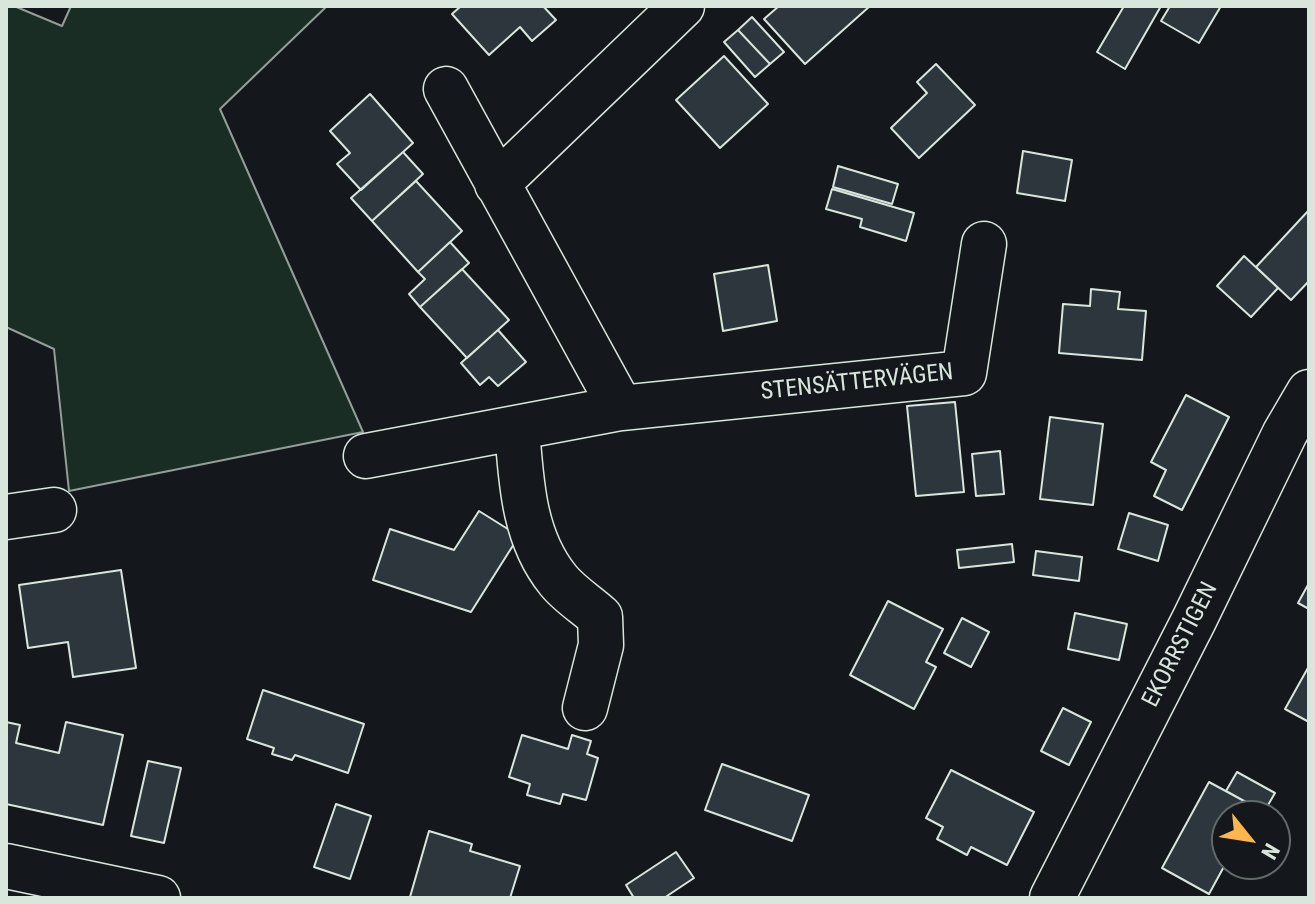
<!DOCTYPE html>
<meta charset="utf-8">
<style>
body{margin:0}
#map{position:relative;width:1315px;height:904px;overflow:hidden;background:#14181c;font-family:"Roboto Condensed",sans-serif}
canvas{display:block}
.frame{position:absolute;inset:0;border:8px solid #d8e6dc;pointer-events:none}
.north{position:absolute;left:1211px;top:800px;width:80px;height:80px;box-sizing:border-box;background:#14181c;border:2px solid #626a69;border-radius:50%;rotate:120deg;font-size:22px;font-weight:700;line-height:32px;text-align:center;color:#d8e6dc}
.north::after{content:'';display:block;margin:auto;width:28px;height:36px;background:#ffb74d;clip-path:polygon(50% 0,100% 100%,50% 72%,0 100%)}
</style>
<div id="map">
<canvas width="1315" height="904"></canvas>
<div class="frame"></div>
<div class="north">N</div>
</div>
<script>
const ctx = document.querySelector('canvas').getContext('2d');
ctx.lineJoin = 'round';
function fill(path, color) { ctx.fillStyle = color; ctx.fill(path, 'evenodd'); }
function strokePath(path, color, width, dash) { ctx.strokeStyle = color; ctx.lineWidth = width; ctx.lineCap = dash ? 'butt' : 'round'; ctx.setLineDash(dash || []); ctx.stroke(path); }
function label(font, color, halo, rows, align = 'center') {
  ctx.font = font + ' "Roboto Condensed",sans-serif'; ctx.lineWidth = 6; ctx.setLineDash([]); ctx.textBaseline = 'middle'; ctx.strokeStyle = halo; ctx.fillStyle = color; for (const [text, x, y, turn = 0] of rows) {
    ctx.save(); ctx.translate(x, y); ctx.rotate((+turn || 0) * Math.PI / 180); ctx.textAlign = isNaN(turn) ? turn : align; if (halo) ctx.strokeText(text, 0, 0); ctx.fillText(text, 0, 0); ctx.restore();
  }
}
const green = new Path2D(`
 M 6,6 L 14,6 L 62,26 L 71,6 L 327,6 L 220,109 L 363,432 L 69,491 L 54,349 L 6,327 Z`);
fill(green, '#1a2d24');
strokePath(green, '#939e99', 2);
const building = new Path2D(`
 M 461,6 L 543,6 L 556,20 L 532,41 L 520,27 L 489,55 L 452,14 Z
 M 779,6 L 870,6 L 805,64 L 764,19 Z
 M 1124,6 L 1161,6 L 1125,69 L 1097,52 Z
 M 1170,6 L 1221,6 L 1199,43 L 1161,21 Z
 M 752,17 L 784,52 L 770,64 L 738,30 Z
 M 738,30 L 770,64 L 755,77 L 724,42 Z
 M 724,56 L 768,104 L 720,148 L 676,100 Z
 M 936,64 L 975,105 L 919,158 L 891,128 L 927,93 L 917,82 Z
 M 370,94 L 413,143 L 361,190 L 337,164 L 350,153 L 330,131 Z
 M 1023,151 L 1072,160 L 1065,201 L 1017,193 Z
 M 403,152 L 423,174 L 372,221 L 351,198 Z
 M 838,166 L 898,184 L 892,204 L 833,187 Z
 M 416,181 L 462,231 L 418,272 L 372,221 Z
 M 832,189 L 914,213 L 906,241 L 860,227 L 862,219 L 826,209 Z
 M 1309,210 L 1309,281 L 1291,300 L 1256,267 Z
 M 450,242 L 469,263 L 420,307 L 409,294 L 425,279 L 418,272 Z
 M 1244,256 L 1278,288 L 1251,317 L 1217,286 Z
 M 768,265 L 777,321 L 723,331 L 714,274 Z
 M 462,269 L 509,320 L 467,358 L 420,307 Z
 M 1091,289 L 1120,292 L 1118,309 L 1146,311 L 1142,360 L 1059,353 L 1063,304 L 1090,306 Z
 M 498,330 L 526,362 L 498,386 L 489,377 L 480,385 L 461,363 Z
 M 1186,395 L 1229,417 L 1182,510 L 1154,496 L 1166,470 L 1151,462 Z
 M 955,402 L 964,492 L 916,496 L 907,406 Z
 M 1050,417 L 1103,424 L 1093,505 L 1040,499 Z
 M 1000,451 L 1004,494 L 976,496 L 972,454 Z
 M 479,511 L 519,536 L 471,612 L 373,580 L 390,529 L 454,550 Z
 M 1129,513 L 1168,525 L 1158,561 L 1118,549 Z
 M 1012,544 L 1014,562 L 959,568 L 957,550 Z
 M 1036,551 L 1082,557 L 1079,581 L 1033,575 Z
 M 121,570 L 136,668 L 73,677 L 68,642 L 28,648 L 19,585 Z
 M 1309,583 L 1309,609 L 1298,603 Z
 M 888,601 L 943,629 L 926,662 L 936,667 L 914,709 L 850,675 Z
 M 1075,613 L 1127,624 L 1119,660 L 1068,649 Z
 M 962,618 L 989,632 L 971,667 L 944,653 Z
 M 1309,666 L 1309,722 L 1285,709 Z
 M 263,690 L 364,724 L 348,773 L 295,755 L 292,760 L 272,754 L 274,748 L 247,739 Z
 M 1063,708 L 1091,722 L 1069,765 L 1041,751 Z
 M 6,722 L 20,725 L 16,743 L 59,753 L 66,722 L 123,735 L 103,825 L 6,804 Z
 M 522,735 L 568,749 L 572,735 L 591,741 L 587,754 L 598,758 L 586,800 L 563,794 L 560,804 L 527,795 L 530,784 L 509,777 Z
 M 148,761 L 181,768 L 164,843 L 131,836 Z
 M 722,764 L 809,795 L 792,841 L 705,810 Z
 M 951,770 L 1034,812 L 1007,865 L 971,847 L 967,855 L 937,839 L 943,827 L 926,818 Z
 M 1237,772 L 1275,793 L 1264,812 L 1226,791 Z
 M 1209,782 L 1257,808 L 1252,816 L 1227,816 L 1227,861 L 1209,894 L 1162,868 Z
 M 336,804 L 371,816 L 350,879 L 314,867 Z
 M 429,831 L 472,844 L 470,851 L 520,866 L 510,898 L 410,897 Z
 M 676,852 L 694,878 L 664,898 L 634,898 L 626,885 Z`);
fill(building, '#2c363c');
strokePath(building, '#d8e6dc', 2);
const minor = new Path2D(`
 M 446,89 L 621,408
 M 497,184 L 682,6
 M 517,428 C 521,480 523,537 558,580 C 569,594 587,605 600,617 L 601,645 L 585,708
 M 366,456 L 621,408 L 964,373 L 984,244
 M 6,517 L 54,510
 M 6,866 L 158,898
 M 1052,898 L 1194,620 L 1285,433 L 1309,392`);
strokePath(minor, '#d8e6dc', 47);
strokePath(minor, '#14181c', 44);
label('24px', '#d8e6dc', '#14181c', [
 ["STENSÄTTERVÄGEN",857,383,-6],
 ["EKORRSTIGEN",1181,645,-63]
]);
</script>
